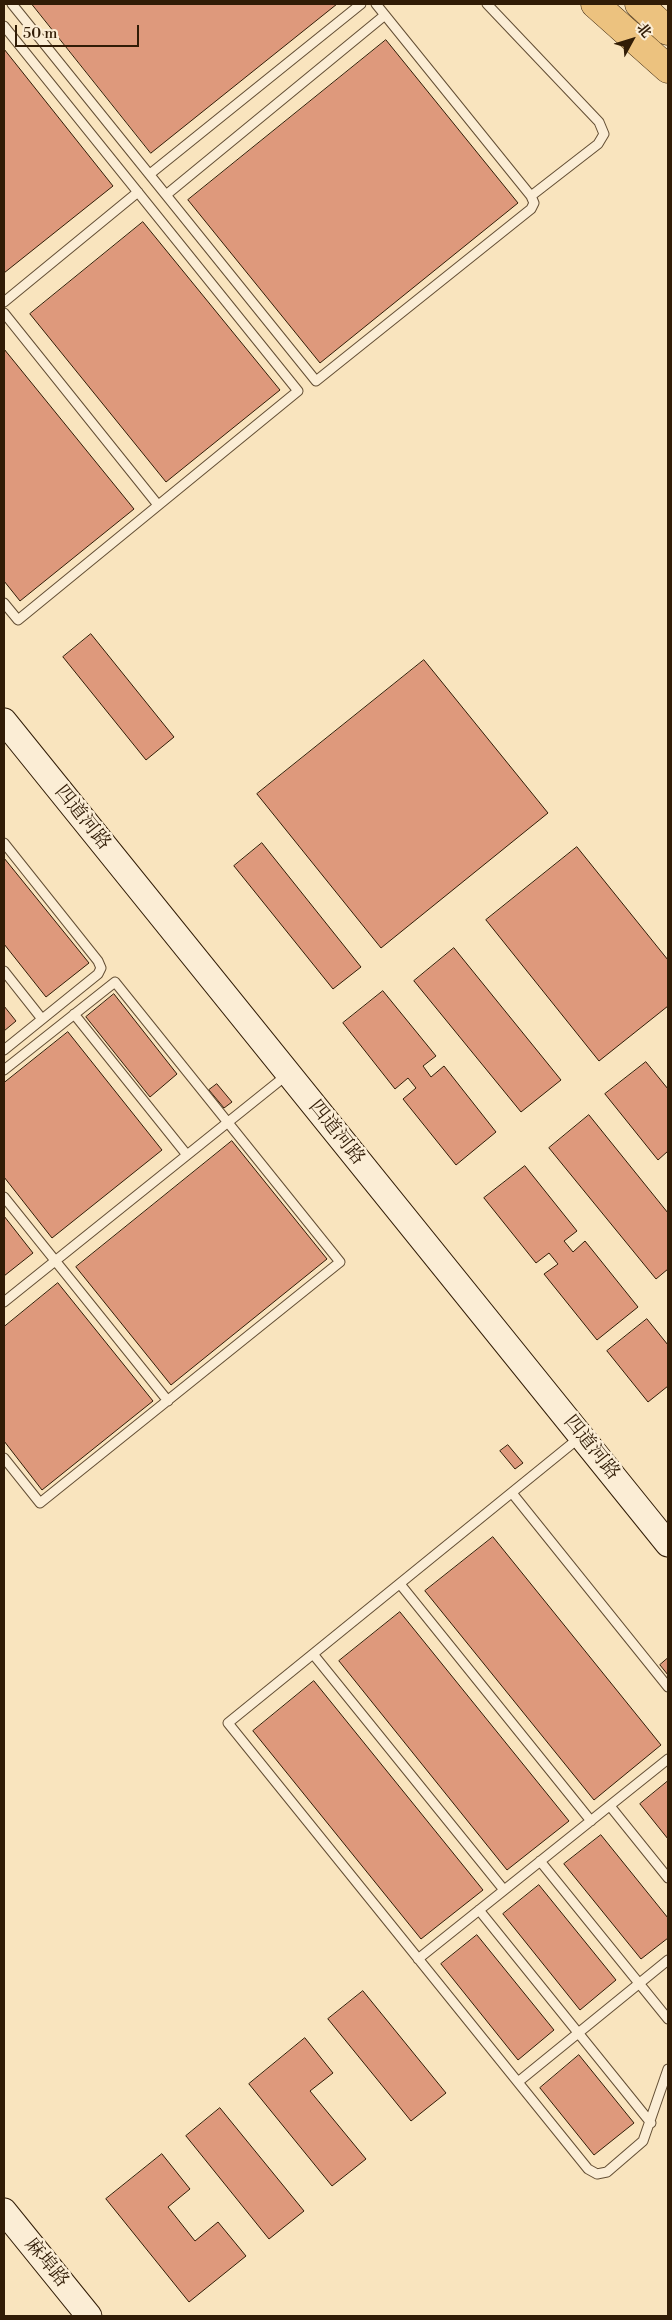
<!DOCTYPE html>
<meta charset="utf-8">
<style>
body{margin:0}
#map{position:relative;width:672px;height:2320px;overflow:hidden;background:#f9e4be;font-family:"Libre Bodoni","Noto Serif SC",serif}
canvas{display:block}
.frame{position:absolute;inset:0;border:5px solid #311c06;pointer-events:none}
.north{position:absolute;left:607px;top:15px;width:50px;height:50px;-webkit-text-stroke:4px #fbedd5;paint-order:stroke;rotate:51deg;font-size:14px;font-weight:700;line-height:20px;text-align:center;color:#311c06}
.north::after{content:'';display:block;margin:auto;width:18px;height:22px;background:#311c06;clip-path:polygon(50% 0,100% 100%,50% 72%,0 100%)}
.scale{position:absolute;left:15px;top:25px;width:124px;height:22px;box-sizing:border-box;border:2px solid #311c06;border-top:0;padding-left:6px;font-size:15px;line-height:18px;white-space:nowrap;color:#311c06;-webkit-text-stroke:4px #fbedd5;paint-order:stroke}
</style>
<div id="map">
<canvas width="672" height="2320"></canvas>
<div class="frame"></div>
<div class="north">北</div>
<div class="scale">50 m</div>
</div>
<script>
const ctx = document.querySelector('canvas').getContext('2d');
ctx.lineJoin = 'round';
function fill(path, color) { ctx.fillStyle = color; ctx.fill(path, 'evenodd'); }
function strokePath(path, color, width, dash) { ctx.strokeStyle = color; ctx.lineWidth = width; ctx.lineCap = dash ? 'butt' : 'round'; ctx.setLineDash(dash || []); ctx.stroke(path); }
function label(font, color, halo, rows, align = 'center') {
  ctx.font = font + ' "Libre Bodoni","Noto Serif SC",serif'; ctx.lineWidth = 5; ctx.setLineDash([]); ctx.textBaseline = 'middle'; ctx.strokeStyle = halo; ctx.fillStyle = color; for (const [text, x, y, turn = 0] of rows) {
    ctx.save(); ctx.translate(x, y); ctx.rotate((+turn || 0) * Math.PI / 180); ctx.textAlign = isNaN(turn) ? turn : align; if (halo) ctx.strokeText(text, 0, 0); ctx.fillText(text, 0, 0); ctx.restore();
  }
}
const building = new Path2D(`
 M 32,4 L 337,4 L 151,153 Z
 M 386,40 L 518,203 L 320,363 L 188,200 Z
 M 4,49 L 113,186 L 4,273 Z
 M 143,222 L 280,390 L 166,482 L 30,314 Z
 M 4,349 L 134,509 L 20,601 L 4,581 Z
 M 91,634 L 174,737 L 146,760 L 63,657 Z
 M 424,660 L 548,813 L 381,948 L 257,794 Z
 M 262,843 L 361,967 L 333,989 L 234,866 Z
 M 577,847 L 668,960 L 668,1006 L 599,1061 L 486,920 Z
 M 4,858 L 89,963 L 46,997 L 4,944 Z
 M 454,948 L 561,1080 L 521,1112 L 414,981 Z
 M 383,991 L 436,1056 L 423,1066 L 431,1077 L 444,1066 L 496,1132 L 456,1165 L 403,1099 L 416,1088 L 408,1078 L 395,1089 L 343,1023 Z
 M 114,994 L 177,1074 L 150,1097 L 86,1017 Z
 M 4,1006 L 16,1021 L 4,1031 Z
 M 68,1032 L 162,1150 L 52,1238 L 4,1177 L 4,1083 Z
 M 646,1062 L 668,1089 L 668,1151 L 658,1160 L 605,1094 Z
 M 217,1084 L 232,1102 L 224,1108 L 209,1090 Z
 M 589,1115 L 668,1213 L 668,1269 L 656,1279 L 549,1148 Z
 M 232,1141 L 327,1259 L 171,1385 L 76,1267 Z
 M 525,1166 L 577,1231 L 564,1241 L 573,1252 L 585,1241 L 638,1307 L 597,1340 L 544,1274 L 558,1264 L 549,1253 L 536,1263 L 484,1198 Z
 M 4,1216 L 33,1253 L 4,1276 Z
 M 58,1283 L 153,1401 L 42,1490 L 4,1441 L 4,1327 Z
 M 647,1319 L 668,1345 L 668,1386 L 648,1402 L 607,1351 Z
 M 508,1445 L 523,1463 L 515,1469 L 500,1451 Z
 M 493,1537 L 661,1745 L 594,1800 L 425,1591 Z
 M 400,1612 L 569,1821 L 507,1870 L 339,1661 Z
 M 668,1658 L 668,1675 L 660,1665 Z
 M 314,1681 L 483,1890 L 421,1939 L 253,1731 Z
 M 668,1781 L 668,1839 L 640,1804 Z
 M 601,1835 L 668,1918 L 668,1938 L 641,1959 L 564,1864 Z
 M 539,1885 L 616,1980 L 580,2010 L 503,1914 Z
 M 477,1935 L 554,2030 L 518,2060 L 441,1964 Z
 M 363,1991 L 446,2093 L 411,2121 L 328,2019 Z
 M 305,2038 L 333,2073 L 310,2091 L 366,2159 L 332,2186 L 249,2084 Z
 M 579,2055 L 634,2123 L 594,2155 L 540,2088 Z
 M 220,2108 L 304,2211 L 269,2239 L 186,2136 Z
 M 162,2154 L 190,2189 L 168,2207 L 195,2241 L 218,2222 L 246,2256 L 189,2302 L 106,2199 Z`);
fill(building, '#de997c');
strokePath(building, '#311c06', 1);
const lane = new Path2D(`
 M 12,4 L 316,381 L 531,209 L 534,203 L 531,196 L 376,4
 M 487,4 L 599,122 L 604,134 L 598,144 L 531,196
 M 4,26 L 298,391 L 18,620 L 4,603
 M 150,174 L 361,4
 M 166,195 L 385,15
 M 4,302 L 138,192
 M 4,313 L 158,505
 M 4,843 L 98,961 L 101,968 L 98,974 L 4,1050
 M 4,971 L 42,1019
 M 74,1014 L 187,1155
 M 4,1070 L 115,982 L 340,1262 L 40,1503 L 4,1458
 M 4,1197 L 168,1401
 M 4,1302 L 288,1074
 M 579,1438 L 228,1723 L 588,2169 L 597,2174 L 607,2172 L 643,2141 L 668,2069
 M 512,1493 L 668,1687
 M 400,1584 L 591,1821
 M 313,1654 L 504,1890
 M 610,1806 L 668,1878
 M 540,1861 L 668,2019
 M 479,1910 L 651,2123
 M 418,1959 L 668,1759
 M 518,2082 L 668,1960`);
const secondary = new Path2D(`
 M 4,721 L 668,1544
 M 4,2211 L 89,2316`);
const primary = new Path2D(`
 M 595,4 L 668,69
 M 639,4 L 668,31`);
strokePath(lane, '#634e34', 11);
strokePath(secondary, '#311c06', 27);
strokePath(primary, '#311c06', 29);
strokePath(lane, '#fbedd5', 9);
strokePath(secondary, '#fbedd5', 25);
strokePath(primary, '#ecc27f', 28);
label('19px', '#311c06', '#fbedd5', [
 ["四道河路",82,818,51],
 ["四道河路",336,1133,51],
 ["四道河路",591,1448,51],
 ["麻埠路",46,2263,51]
]);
</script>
